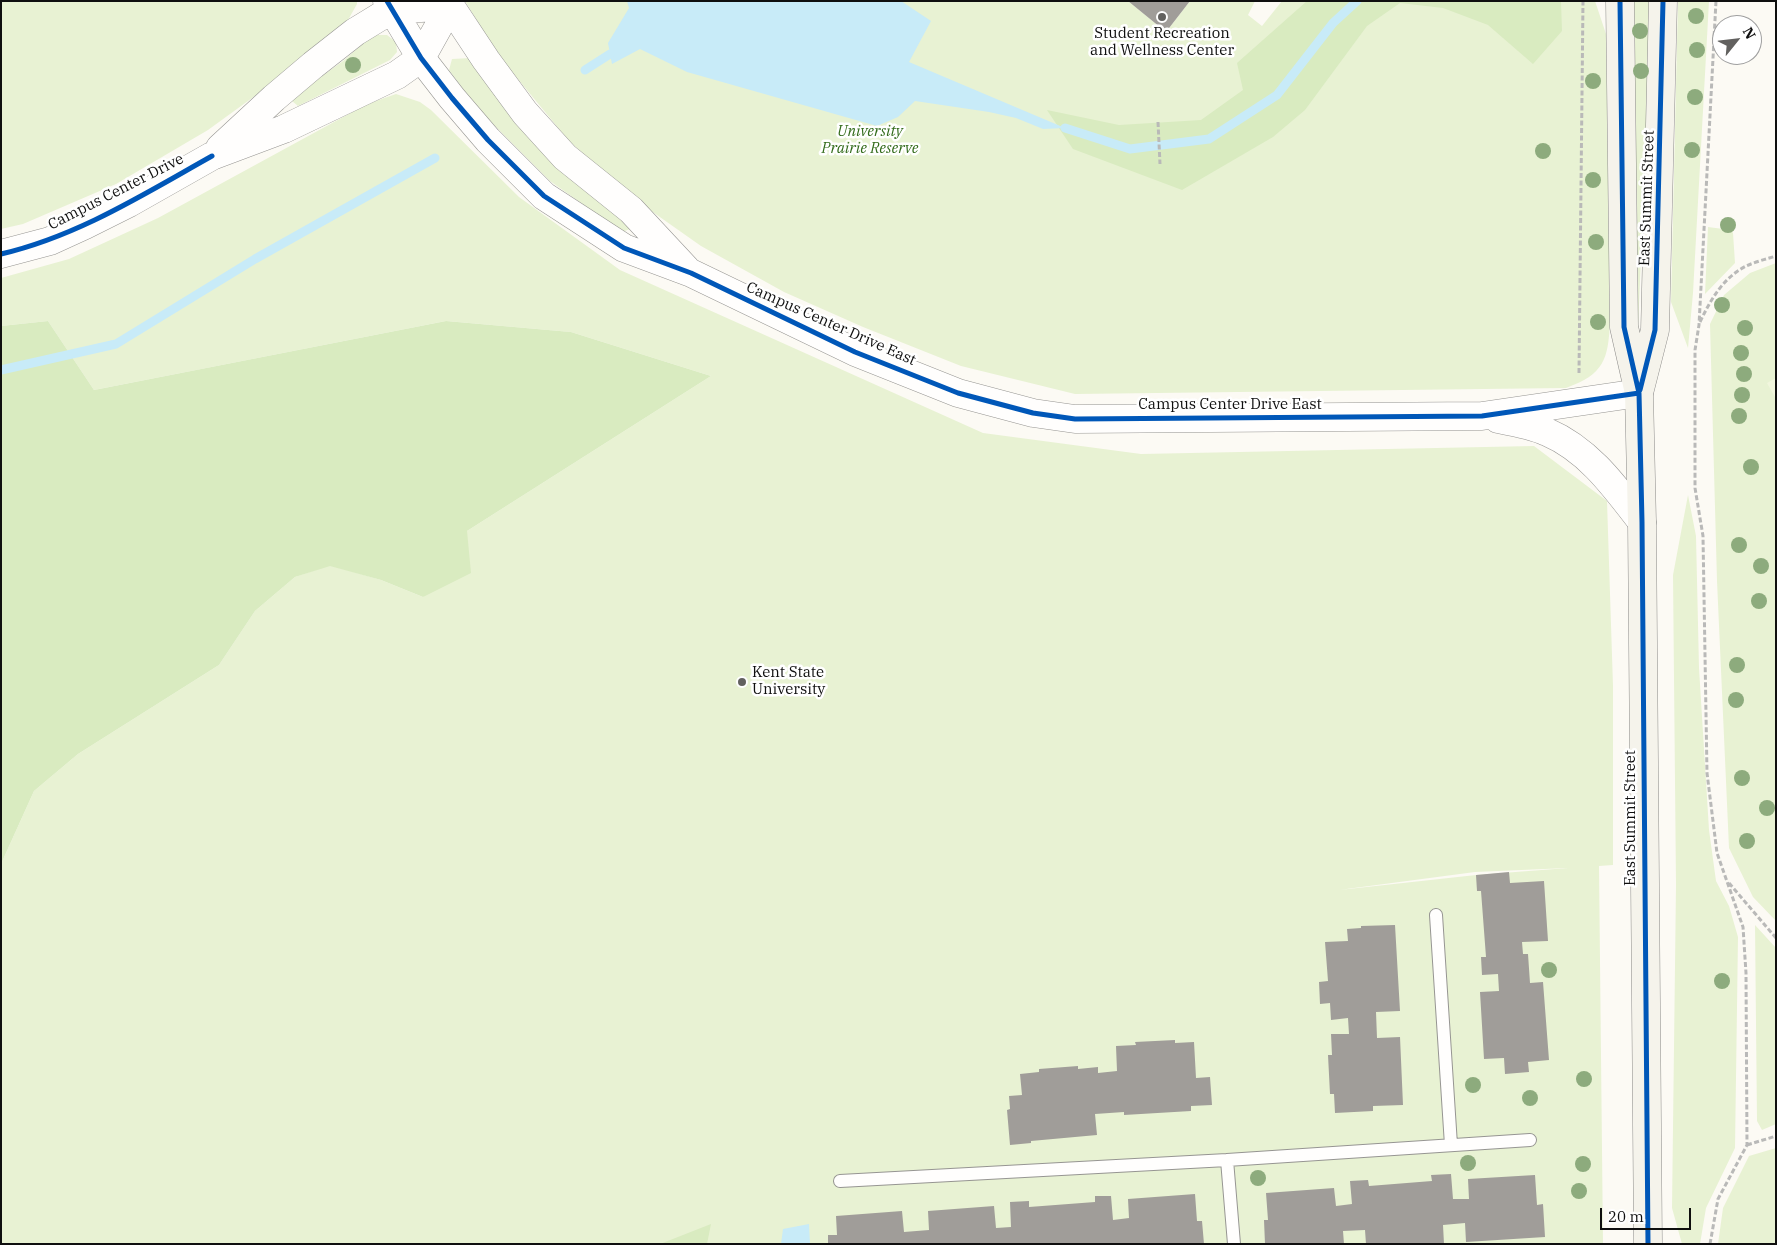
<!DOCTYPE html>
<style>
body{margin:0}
#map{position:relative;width:1777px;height:1245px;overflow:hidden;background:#fcfaf4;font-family:"IBM Plex Serif",serif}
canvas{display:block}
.frame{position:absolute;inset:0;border:2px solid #0f0f0f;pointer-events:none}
.north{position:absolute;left:1712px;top:15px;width:50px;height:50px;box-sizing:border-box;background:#fff;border:1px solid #9f9f9f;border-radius:50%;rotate:61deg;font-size:14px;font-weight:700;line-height:20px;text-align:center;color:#0f0f0f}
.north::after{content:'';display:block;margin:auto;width:18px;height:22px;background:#62615f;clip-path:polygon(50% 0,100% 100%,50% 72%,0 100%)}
.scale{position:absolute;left:1600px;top:1208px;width:91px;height:22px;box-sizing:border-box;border:2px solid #0f0f0f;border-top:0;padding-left:6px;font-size:15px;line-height:18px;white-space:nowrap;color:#0f0f0f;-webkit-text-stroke:4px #fff;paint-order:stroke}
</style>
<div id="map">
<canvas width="1777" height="1245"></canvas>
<div class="frame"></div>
<div class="north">N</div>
<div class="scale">20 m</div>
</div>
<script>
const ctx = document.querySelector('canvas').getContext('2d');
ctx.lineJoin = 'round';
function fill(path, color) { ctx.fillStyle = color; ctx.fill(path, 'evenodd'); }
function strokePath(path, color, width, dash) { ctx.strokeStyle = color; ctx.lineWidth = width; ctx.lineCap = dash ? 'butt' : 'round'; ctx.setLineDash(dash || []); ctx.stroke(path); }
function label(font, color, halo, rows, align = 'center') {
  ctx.font = font + ' "IBM Plex Serif",serif'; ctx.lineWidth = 5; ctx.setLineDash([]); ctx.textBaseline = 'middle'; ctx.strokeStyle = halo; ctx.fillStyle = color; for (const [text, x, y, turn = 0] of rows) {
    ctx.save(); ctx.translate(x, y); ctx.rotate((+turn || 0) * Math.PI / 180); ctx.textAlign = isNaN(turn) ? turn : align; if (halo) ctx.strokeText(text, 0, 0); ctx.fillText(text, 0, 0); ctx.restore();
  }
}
fill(new Path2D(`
 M 1,1 L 357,1 L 357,4 L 343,29 L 303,61 L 208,130 L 116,184 L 23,224 L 1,229 Z
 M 465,1 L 1128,1 L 1166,32 L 1190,1 L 1255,1 L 1248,15 L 1262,26 L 1282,1 L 1595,1 L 1606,34 L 1610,322 C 1608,360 1604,374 1566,388 L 1075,394 L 961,366 L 863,327 L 784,292 L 701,246 L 630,196 L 569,141 L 498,55 Z
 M 1632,1 L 1649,1 L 1649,67 L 1638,328 L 1636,327 Z
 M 1678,1 L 1709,1 L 1693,293 L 1688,348 L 1671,302 Z
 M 373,35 L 387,35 L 396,42 L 397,52 L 390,60 L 298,106 L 292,101 L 300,92 L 343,61 Z
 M 471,58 L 511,117 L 560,166 L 631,222 L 630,229 L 622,232 L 550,181 L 477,108 L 449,70 L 452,59 Z
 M 396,94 L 420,102 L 431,110 L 519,197 L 620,270 L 983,433 L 1141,454 L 1534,446 L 1607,501 L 1613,686 L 1613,865 L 1599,866 L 1603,1244 L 1,1244 L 1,864 L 34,791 L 78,754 L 219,665 L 255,611 L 295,577 L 330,565 L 381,580 L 423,597 L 467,531 L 711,376 L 571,332 L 446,321 L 94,390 L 48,321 L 1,326 L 1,278 L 69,259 L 158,218 L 367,104 ZM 1568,868 L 1476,875 L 1339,890 L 1475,872 Z
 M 1708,227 L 1731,230 L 1733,233 L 1735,263 L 1705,294 Z
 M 1776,263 L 1776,921 L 1753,897 L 1729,848 L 1717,581 L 1710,324 L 1724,295 L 1750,273 Z
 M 1688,495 L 1696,536 L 1699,668 L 1709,830 L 1716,881 L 1729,906 L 1738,937 L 1735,1148 L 1706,1208 L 1700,1244 L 1682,1244 L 1672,1208 L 1676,885 L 1673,575 Z
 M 1755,925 L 1776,948 L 1776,1124 L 1762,1130 L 1757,1121 Z
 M 1776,1148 L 1776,1244 L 1718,1244 L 1723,1208 L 1749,1156 Z`), '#e8f2d3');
fill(new Path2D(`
 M 1307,1 L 1561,1 L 1562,31 L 1533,64 L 1488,25 L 1443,8 L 1400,3 L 1367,26 L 1305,110 L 1273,137 L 1182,190 L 1073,149 L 1047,110 L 1119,125 L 1201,120 L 1243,90 L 1237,63 Z
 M 48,321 L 94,390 L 446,321 L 571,332 L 711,376 L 467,531 L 471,573 L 423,597 L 381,580 L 330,566 L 295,577 L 255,611 L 219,665 L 78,754 L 34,791 L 1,864 L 1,326 Z
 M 711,1224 L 707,1244 L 660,1244 Z`), '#d9ebc0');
fill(new Path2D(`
 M 1776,378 L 1776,399 L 1767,383 Z`), '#f1f6dd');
fill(new Path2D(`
 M 627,1 L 901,1 L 931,21 L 909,62 L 1065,128 L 1043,129 L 1016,118 L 989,112 L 915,101 L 898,117 L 877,126 L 687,72 L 640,49 L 612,64 L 608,43 L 629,8 Z
 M 809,1224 L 810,1244 L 781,1244 L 783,1229 Z`), '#c8ebf8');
strokePath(new Path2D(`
 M 585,70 L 610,54
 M 1065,128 L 1130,149 L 1209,139 L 1277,95 L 1333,23 L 1357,1
 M 1,370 L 116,344 L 255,259 L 435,158`), '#c8ebf8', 9);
fill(new Path2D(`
 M 1128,1 L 1190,1 L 1166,32 Z
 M 1509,872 L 1510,883 L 1544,881 L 1548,941 L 1522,942 L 1523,954 L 1528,954 L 1530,983 L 1543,982 L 1549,1060 L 1528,1062 L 1529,1072 L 1505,1074 L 1504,1058 L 1484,1059 L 1480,992 L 1499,991 L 1498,974 L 1482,975 L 1481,957 L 1486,957 L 1481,891 L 1477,891 L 1476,875 Z
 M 1395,925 L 1400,1011 L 1376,1012 L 1377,1038 L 1400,1037 L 1403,1105 L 1373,1106 L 1373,1111 L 1335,1113 L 1334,1094 L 1330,1094 L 1328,1055 L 1332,1055 L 1331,1034 L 1349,1034 L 1348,1018 L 1331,1020 L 1330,1003 L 1320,1004 L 1319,982 L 1328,981 L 1325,942 L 1348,941 L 1347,929 L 1361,928 L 1361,926 Z
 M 1175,1040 L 1175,1043 L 1194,1042 L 1196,1078 L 1210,1077 L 1212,1105 L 1191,1106 L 1191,1111 L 1124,1115 L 1124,1112 L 1095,1114 L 1097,1135 L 1031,1141 L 1031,1143 L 1010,1145 L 1007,1110 L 1010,1109 L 1009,1096 L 1022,1095 L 1020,1074 L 1039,1072 L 1039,1069 L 1078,1066 L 1078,1069 L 1098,1067 L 1098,1073 L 1117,1071 L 1116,1046 L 1136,1045 L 1135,1042 Z
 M 1451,1174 L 1453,1199 L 1469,1199 L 1468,1179 L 1535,1175 L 1537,1205 L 1543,1204 L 1545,1237 L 1466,1242 L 1465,1223 L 1443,1225 L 1444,1244 L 1366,1244 L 1365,1230 L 1343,1231 L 1344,1244 L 1265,1244 L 1264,1220 L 1268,1220 L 1266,1193 L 1334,1188 L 1336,1206 L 1352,1204 L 1350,1181 L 1368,1180 L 1369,1186 L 1432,1181 L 1431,1175 Z
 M 1195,1194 L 1197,1221 L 1202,1221 L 1204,1244 L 828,1244 L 828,1235 L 837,1235 L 836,1216 L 902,1211 L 904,1232 L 929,1230 L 928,1211 L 994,1206 L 996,1228 L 1011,1227 L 1010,1202 L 1029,1201 L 1029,1207 L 1095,1202 L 1095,1196 L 1111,1196 L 1113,1220 L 1129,1218 L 1128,1199 Z`), '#a09d99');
const service = new Path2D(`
 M 1436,915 L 1451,1145
 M 1227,1160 L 1234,1244
 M 840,1181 L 1227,1160 L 1530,1140`);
const tertiary = new Path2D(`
 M 387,1 L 421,58 L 452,98 L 488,140 L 544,196 L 624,248 L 691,273 L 855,352 L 958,393 L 1033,413 L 1075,419 L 1482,416 L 1639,393
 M 447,1 L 486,60 L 525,113 L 565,157 L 631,210 L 686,269
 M 220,148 L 274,98 L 313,65 L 355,32 L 391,10 L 450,6
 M 1,254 L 50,241 L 85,225 L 129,203 L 212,156 L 284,129 L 397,75 L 421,58 L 450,6
 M 1498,419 C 1514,422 1532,425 1547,432 C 1589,450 1615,487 1642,522`);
const secondary = new Path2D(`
 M 1620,1 L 1624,327 L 1639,393 L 1642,522 L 1648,1244
 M 1640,389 L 1655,330 L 1663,1`);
strokePath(service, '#969592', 14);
strokePath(tertiary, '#969592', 29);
strokePath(secondary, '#8c8b89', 29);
strokePath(new Path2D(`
 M 1158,122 L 1160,164
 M 1700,322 C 1711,299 1723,278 1746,266 C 1755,262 1766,259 1776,256
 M 1579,373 L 1583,1
 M 1729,883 L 1776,938
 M 1747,1145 L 1776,1136
 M 1710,1244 L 1718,1199 L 1747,1145 L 1746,973 L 1743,927 L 1717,853 L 1707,773 L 1703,536 L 1695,488 L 1695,350 L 1699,325 L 1716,1`), '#b9b9b8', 3, [5, 2.5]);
strokePath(service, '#fffefd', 12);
strokePath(tertiary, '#fffefd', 28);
strokePath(secondary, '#f5f3eb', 28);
strokePath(new Path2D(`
 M 387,1 L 421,58 L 452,98 L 488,140 L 544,196 L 624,248 L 691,273 L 855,352 L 958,393 L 1033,413 L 1075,419 L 1482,416 L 1639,393
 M 1620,1 L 1624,327 L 1639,393 L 1642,522 L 1648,1244
 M 1,254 C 78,236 144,194 212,156
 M 1640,390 L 1655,330 L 1663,1`), '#0057b8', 5);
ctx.fillStyle = '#8dab7d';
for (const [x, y] of [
 [1696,16],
 [1640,31],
 [1697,50],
 [353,65],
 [1641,71],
 [1593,81],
 [1695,97],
 [1692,150],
 [1543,151],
 [1593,180],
 [1728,225],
 [1596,242],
 [1722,305],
 [1598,322],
 [1745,328],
 [1741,353],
 [1744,374],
 [1742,395],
 [1739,416],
 [1751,467],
 [1739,545],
 [1761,566],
 [1759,601],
 [1737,665],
 [1736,700],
 [1742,778],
 [1767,808],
 [1747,841],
 [1549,970],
 [1722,981],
 [1584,1079],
 [1473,1085],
 [1530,1098],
 [1468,1163],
 [1583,1164],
 [1258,1178],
 [1579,1191]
]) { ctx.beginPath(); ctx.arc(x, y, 8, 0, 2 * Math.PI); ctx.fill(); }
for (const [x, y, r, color] of [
 [1162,17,5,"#62615f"],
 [742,682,5,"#62615f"]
]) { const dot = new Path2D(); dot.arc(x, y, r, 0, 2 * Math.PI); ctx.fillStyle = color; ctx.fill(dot); strokePath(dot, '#fff', 2); }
label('15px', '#0f0f0f', '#fff', [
 ["Student Recreation",1162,34],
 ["and Wellness Center",1162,51],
 ["Kent State",752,673,"left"],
 ["University",752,690,"left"]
]);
label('italic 15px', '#326b1b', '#fff', [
 ["University",870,132],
 ["Prairie Reserve",870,149]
]);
label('15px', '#0f0f0f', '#fff', [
 ["Campus Center Drive",116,192,-27],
 ["East Summit Street",1647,198,-88],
 ["Campus Center Drive East",831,324,24],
 ["Campus Center Drive East",1230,405],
 ["East Summit Street",1631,818,-90]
]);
</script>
